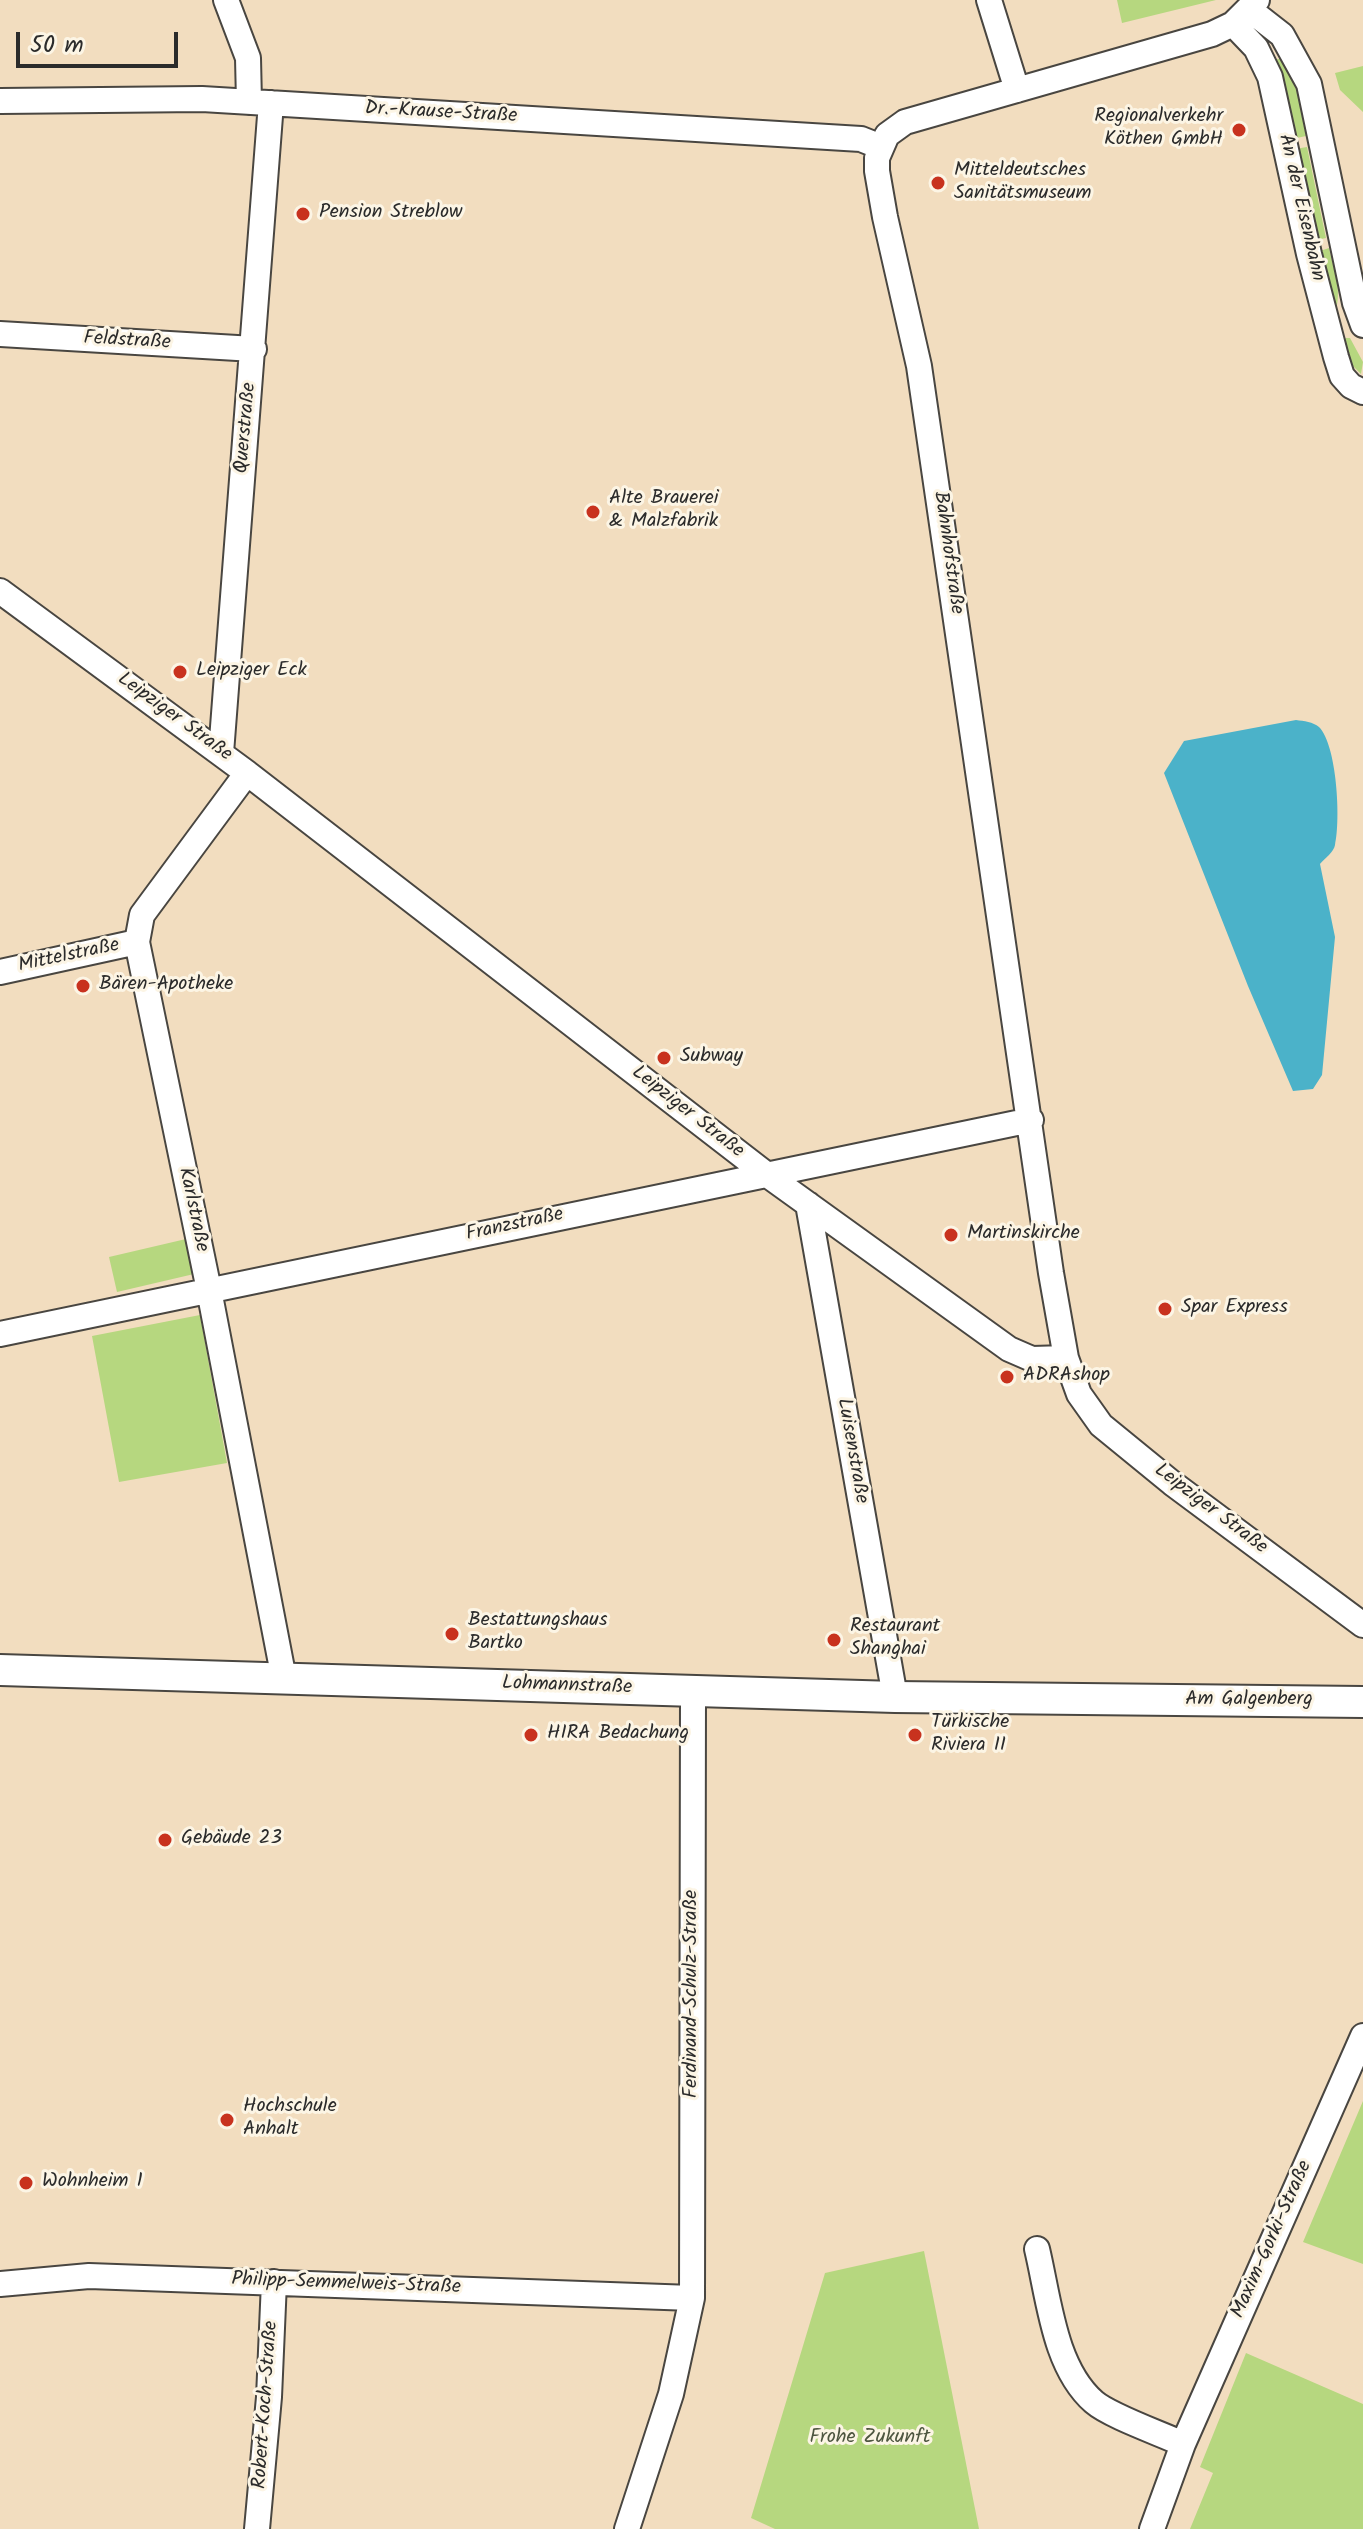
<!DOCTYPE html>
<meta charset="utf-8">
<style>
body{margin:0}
#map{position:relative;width:1363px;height:2529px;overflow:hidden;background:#f2ddbf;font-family:Kalam,sans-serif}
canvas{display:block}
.scale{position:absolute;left:16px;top:32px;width:162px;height:36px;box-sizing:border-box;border:4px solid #2b2b2b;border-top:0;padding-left:10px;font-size:24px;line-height:28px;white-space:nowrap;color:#2b2b2b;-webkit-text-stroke:6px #fcf5e5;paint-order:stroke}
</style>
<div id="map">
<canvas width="1363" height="2529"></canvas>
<div class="scale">50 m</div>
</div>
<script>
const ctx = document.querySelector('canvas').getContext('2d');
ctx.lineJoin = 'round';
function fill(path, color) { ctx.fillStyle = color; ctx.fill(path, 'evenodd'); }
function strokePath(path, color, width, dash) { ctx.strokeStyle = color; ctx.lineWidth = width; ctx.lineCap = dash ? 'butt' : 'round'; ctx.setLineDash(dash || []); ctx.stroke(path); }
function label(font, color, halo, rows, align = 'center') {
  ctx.font = font + ' Kalam,sans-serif'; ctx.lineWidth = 6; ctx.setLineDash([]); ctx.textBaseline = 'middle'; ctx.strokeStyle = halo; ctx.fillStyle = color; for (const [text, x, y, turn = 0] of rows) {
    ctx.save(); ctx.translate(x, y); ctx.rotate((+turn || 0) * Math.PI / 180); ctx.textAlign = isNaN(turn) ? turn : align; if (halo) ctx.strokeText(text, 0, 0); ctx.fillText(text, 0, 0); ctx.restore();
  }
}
fill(new Path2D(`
 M 1117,0 L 1216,0 L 1122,23 Z
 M 1286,57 L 1294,77 L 1306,136 L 1292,139 L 1274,60 Z
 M 1363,66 L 1363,112 L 1340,90 L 1335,73 Z
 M 1307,147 L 1326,238 L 1316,240 L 1295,149 Z
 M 1329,248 C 1333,268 1343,292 1335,311 L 1320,251 Z
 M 1346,338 L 1350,338 L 1363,362 L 1361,374 L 1348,361 L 1341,342 Z
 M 186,1239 L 194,1274 L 117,1292 L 109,1257 Z
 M 200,1315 L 227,1463 L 119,1482 L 92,1336 Z
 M 1363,2101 L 1363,2264 L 1303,2242 Z
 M 924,2251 L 979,2529 L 775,2529 L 751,2518 L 825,2273 Z
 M 1246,2353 L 1363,2404 L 1363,2529 L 1190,2529 L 1213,2473 L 1200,2467 Z`), '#b6d77f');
fill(new Path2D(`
 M 1296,720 C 1304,721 1313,722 1319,727 C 1337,745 1341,820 1335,845 C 1334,852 1325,858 1320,864 L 1335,937 L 1322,1075 L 1313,1089 L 1293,1091 L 1248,986 L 1164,773 L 1184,741 Z`), '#4bb2c9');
const minor = new Path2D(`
 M 226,0 L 248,58 L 249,102
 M 989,0 L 1017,90
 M 1257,0 L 1233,24 L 1212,34 L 905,122 L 887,135 L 877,158 L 877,171 L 885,217 L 919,366 L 1051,1273 L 1066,1358 L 1079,1394 L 1101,1425 L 1172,1483 L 1363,1625
 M 1250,10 L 1282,35 L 1309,84 L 1355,303 L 1363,325
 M 1233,24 L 1256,48 L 1270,77 L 1309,254 L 1336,357 L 1342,376 L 1351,386 L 1363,392
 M 0,101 L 202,99 L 861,139 L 881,147
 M 0,334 L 254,349
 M 0,591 L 247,773 L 766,1174 L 1009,1349 L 1032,1359 L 1066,1358
 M 221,753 L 271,103
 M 247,773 L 142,915 L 137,942 L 209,1290 L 284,1679
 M 0,972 L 137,942
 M 808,1204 L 895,1697
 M 0,1334 L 1031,1120
 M 1037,2249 C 1049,2299 1054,2367 1094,2402 C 1110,2416 1162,2434 1183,2444
 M 0,2284 L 89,2276 L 692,2298
 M 257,2529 L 269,2397 L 274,2282
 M 627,2529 L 671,2394 L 692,2298 L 693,1691
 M 1152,2529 L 1183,2444 L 1363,2036`);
const major = new Path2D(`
 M 0,1670 L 895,1697 L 1363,1702`);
strokePath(minor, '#494641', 28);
strokePath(major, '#494641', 34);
strokePath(minor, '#fff', 24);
strokePath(major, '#fff', 30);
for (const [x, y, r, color] of [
 [1239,130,8,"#c8321e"],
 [938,183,8,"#c8321e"],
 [303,214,8,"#c8321e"],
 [593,512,8,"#c8321e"],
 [180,672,8,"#c8321e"],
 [83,986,8,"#c8321e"],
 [664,1058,8,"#c8321e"],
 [951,1235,8,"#c8321e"],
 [1165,1309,8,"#c8321e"],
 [1007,1377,8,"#c8321e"],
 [452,1634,8,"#c8321e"],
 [834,1640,8,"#c8321e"],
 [531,1735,8,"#c8321e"],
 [915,1735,8,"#c8321e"],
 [165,1840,8,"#c8321e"],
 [227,2120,8,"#c8321e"],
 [26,2183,8,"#c8321e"]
]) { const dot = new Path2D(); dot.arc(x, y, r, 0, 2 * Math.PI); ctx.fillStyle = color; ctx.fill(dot); strokePath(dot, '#fcf5e5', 3); }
label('20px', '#2b2b2b', '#fcf5e5', [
 ["Dr.-Krause-Straße",441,114,3],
 ["An der Eisenbahn",1300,208,77],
 ["Feldstraße",127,342,3],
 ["Querstraße",247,428,-85],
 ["Bahnhofstraße",947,553,82],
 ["Leipziger Straße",174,718,36],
 ["Mittelstraße",69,957,-12],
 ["Leipziger Straße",687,1113,38],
 ["Karlstraße",192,1210,78],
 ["Franzstraße",515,1226,-12],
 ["Luisenstraße",851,1451,80],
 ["Leipziger Straße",1210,1510,37],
 ["Lohmannstraße",567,1687,2],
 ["Am Galgenberg",1249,1701],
 ["Ferdinand-Schulz-Straße",693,1994,-90],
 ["Maxim-Gorki-Straße",1273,2240,-66],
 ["Philipp-Semmelweis-Straße",346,2285,2],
 ["Robert-Koch-Straße",267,2405,-86]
]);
label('20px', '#2b2b2b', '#fcf5e5', [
 ["Regionalverkehr",1223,118,"right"],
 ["Köthen GmbH",1223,141,"right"],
 ["Mitteldeutsches",954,172],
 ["Sanitätsmuseum",954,195],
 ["Pension Streblow",319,214],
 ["Alte Brauerei",609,500],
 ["& Malzfabrik",609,523],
 ["Leipziger Eck",196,672],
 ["Bären-Apotheke",99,986],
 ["Subway",680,1058],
 ["Martinskirche",967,1235],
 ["Spar Express",1181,1309],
 ["ADRAshop",1023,1377],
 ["Bestattungshaus",468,1622],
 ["Bartko",468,1645],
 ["Restaurant",850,1628],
 ["Shanghai",850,1651],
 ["Türkische",931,1724],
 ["Riviera II",931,1747],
 ["HIRA Bedachung",547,1735],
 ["Gebäude 23",181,1840],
 ["Hochschule",243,2108],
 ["Anhalt",243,2131],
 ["Wohnheim 1",42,2183]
], 'left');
label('20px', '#4e5640', '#fcf5e5', [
 ["Frohe Zukunft",870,2439]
]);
</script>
